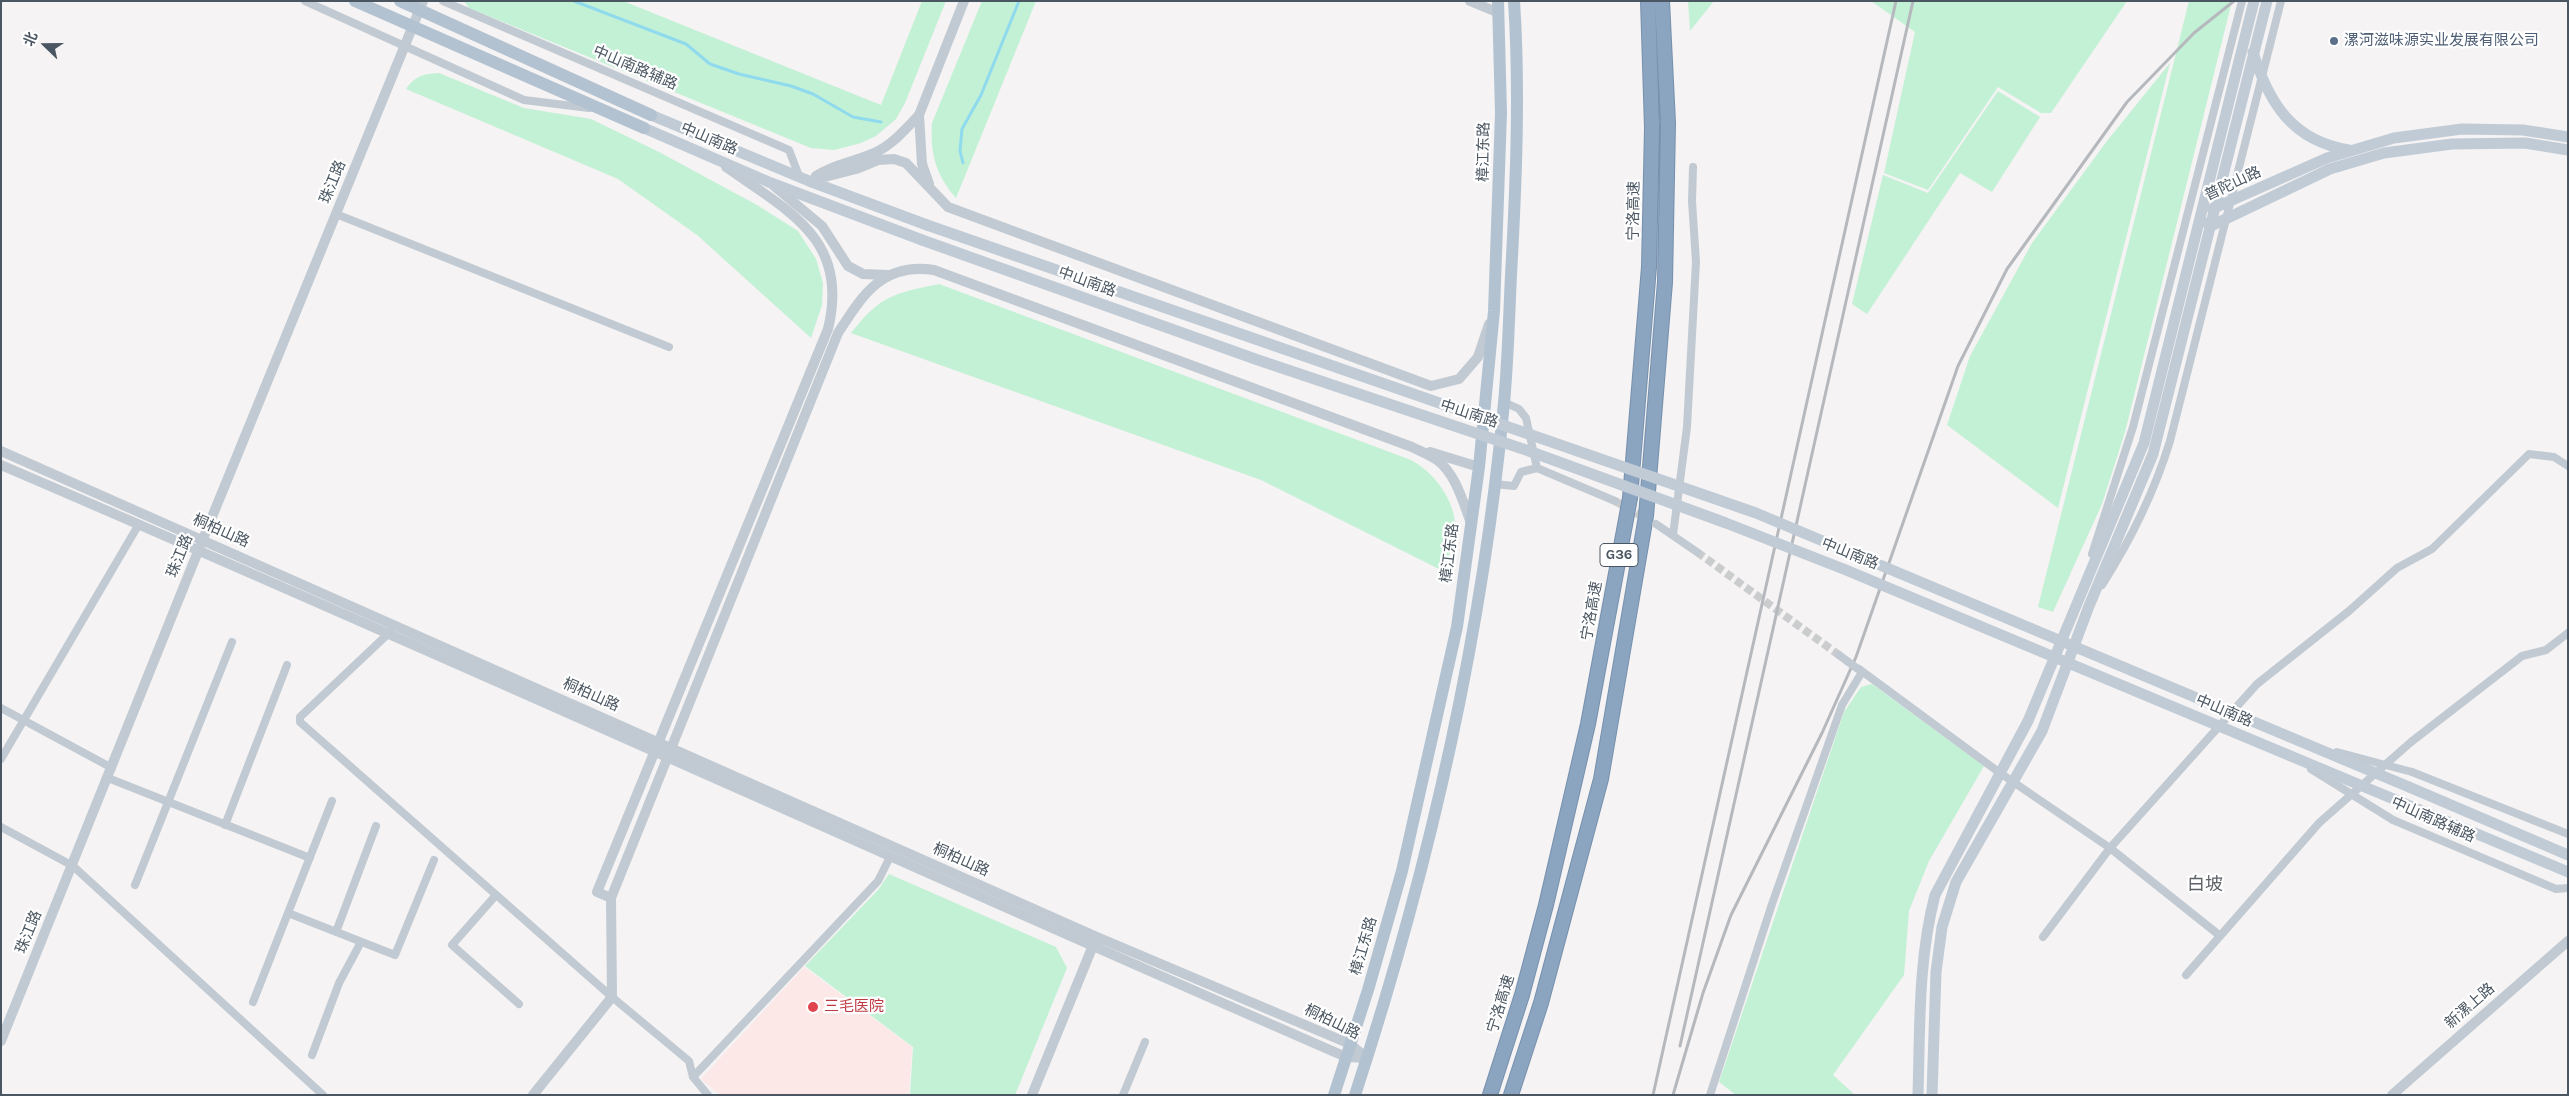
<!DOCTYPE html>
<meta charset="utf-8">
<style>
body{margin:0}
#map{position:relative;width:2569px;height:1096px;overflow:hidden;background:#f5f3f3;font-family:Karla,"Noto Sans SC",sans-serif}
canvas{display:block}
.frame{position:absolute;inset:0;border:2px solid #4a5661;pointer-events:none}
.north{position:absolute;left:20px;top:20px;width:50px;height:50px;-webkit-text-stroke:4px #fff;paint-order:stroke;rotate:292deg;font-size:14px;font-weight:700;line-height:20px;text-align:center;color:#4a5661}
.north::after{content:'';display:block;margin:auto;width:18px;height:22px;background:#4a5661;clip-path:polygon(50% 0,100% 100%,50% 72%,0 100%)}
</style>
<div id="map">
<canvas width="2569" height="1096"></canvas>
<div class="frame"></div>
<div class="north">北</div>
</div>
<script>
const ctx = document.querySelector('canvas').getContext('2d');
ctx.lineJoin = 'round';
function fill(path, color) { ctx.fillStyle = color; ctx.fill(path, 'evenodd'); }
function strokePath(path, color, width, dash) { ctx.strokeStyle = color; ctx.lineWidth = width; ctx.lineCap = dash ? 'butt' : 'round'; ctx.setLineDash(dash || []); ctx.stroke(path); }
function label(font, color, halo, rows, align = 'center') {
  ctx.font = font + ' Karla,"Noto Sans SC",sans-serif'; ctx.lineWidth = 4.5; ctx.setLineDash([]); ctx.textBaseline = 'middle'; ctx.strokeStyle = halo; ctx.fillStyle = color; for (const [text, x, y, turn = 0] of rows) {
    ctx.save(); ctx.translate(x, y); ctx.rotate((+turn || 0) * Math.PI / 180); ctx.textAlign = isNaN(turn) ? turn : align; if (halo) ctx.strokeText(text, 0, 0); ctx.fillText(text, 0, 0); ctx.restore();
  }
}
fill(new Path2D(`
 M 804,967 L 912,1047 L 909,1095 L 720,1095 L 701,1079 Z`), '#fce8e6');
fill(new Path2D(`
 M 464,1 L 623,1 L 881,105 L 922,1 L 946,1 L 905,103 L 896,119 L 876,136 L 861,143 L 834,150 L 811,148 L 469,8 Z
 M 982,1 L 1036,1 L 956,198 C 936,175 930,154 932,123 Z
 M 1688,1 L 1714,1 L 1690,31 Z
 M 1871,1 L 2127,1 L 2051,113 L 2041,113 L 1998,87 L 1928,190 L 1884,173 L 1915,32 Z
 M 2189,1 L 2232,1 L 2125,432 L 2102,504 L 2053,612 L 2038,607 Z
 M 2170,63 L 2058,508 L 1947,425 L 1970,356 L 2032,243 L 2107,141 Z
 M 439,73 L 524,108 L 591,119 L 659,152 L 757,205 L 798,231 L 816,259 L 823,283 L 822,305 L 811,338 L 697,235 L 618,179 L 406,89 C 415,76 423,74 439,73 Z
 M 1998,91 L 2040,117 L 1992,192 L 1960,173 L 1867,314 L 1852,304 L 1883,175 L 1928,193 Z
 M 939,284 L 1411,460 C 1433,472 1452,496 1455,522 C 1456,534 1448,559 1445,572 L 1261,480 L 851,333 C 880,296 894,293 939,284 Z
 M 1872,684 L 1984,766 L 1929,861 L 1909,911 L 1904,975 L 1833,1075 L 1855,1095 L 1736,1095 L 1719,1082 L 1844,712 L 1861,687 Z
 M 889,874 L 1056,947 L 1067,968 L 1015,1095 L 910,1095 L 913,1047 L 805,966 L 878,890 Z`), '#c3f1d5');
strokePath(new Path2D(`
 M 574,1 L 686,44 L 710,64 L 739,74 L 791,86 L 813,94 L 853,117 L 881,122
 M 963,163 L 960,151 L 962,129 L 981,95 L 1019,1`), '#90daee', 3);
strokePath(new Path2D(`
 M 1615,501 L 1647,519
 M 1697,552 L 1839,655`), '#caccce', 8, [8, 4]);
const motorway = new Path2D(`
 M 1490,1095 L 1522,995 L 1546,905 L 1588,724 L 1630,498 L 1649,267 L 1652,128 L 1648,1
 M 1511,1095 L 1541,1003 L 1601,779 L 1646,516 L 1665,282 L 1668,123 L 1662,1`);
strokePath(motorway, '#7690ad', 16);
strokePath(new Path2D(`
 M 305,1 L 524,100 L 589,108
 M 443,1 L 789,150 L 799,176
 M 336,214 L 669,347
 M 1537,468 L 1615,501
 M 1494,484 L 1514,486 L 1521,472 L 1537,468 L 1526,418 L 1519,409 L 1504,402
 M 1656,524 L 1697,552
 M 1673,535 L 1687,427 L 1696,262 L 1692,201 L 1693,167
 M 2092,554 L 2133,427 L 2242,1
 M 2102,585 C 2130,541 2155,490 2170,441 L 2281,1
 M 390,632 L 300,717 L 300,722 L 612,997 L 689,1061 L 693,1077 L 708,1095
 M 1839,655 L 1847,661
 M 1859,669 L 2000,773 L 2110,848 L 2219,935
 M 1,708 L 112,768
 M 1,759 L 139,524
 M 2412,772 L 2568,834
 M 108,778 L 310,858
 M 2393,820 L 2556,889 L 2568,888
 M 225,825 L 287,665
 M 1,827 L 73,866 L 323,1095
 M 135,885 L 232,642
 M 496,895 L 452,945 L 519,1004
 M 288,913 L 395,955 L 434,860
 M 336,932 L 376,826
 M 2043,937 L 2110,848 L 2257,684 L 2349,611 L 2397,568 L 2432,549 L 2529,454 L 2554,457 L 2568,466
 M 2186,975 L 2319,823 L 2411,742 L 2522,656 L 2546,650 L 2568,633
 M 253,1002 L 332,801
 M 312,1055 L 339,983 L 361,942
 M 693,1077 L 878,881 L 890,857
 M 1123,1095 L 1145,1042
 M 1710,1095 L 1772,904 L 1842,705 L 1862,672`), '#c1cad2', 8);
strokePath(new Path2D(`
 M 1470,1 L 1499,13
 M 919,115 L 964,1
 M 816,176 C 834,164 854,162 874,153 C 892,145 906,129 919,115 L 922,164 L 929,184
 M 809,181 L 856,169 L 878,160 L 894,159 L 906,163 L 948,207 L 1431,386 L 1459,379 L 1478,357 L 1489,324
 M 774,186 L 822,226 L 848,266 L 863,274 L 888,275
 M 1,451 L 1097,937 L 1350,1044 L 1367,1058
 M 1430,452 L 1479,467
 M 1,465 C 452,658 897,862 1346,1057 L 1367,1058
 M 611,898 L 597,892 L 828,329 C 850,239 788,211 726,167
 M 1,1041 L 203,539 L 423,1
 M 533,1095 L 612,997 L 611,898 L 838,333 C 862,296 882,262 934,270 L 1412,447 C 1420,451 1430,455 1437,460 C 1456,474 1463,502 1471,523
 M 1032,1095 L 1094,943
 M 2392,1095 L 2568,941`), '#c1cad2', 10);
strokePath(new Path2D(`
 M 2253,52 C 2269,104 2293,141 2349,150
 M 651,115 L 809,181 L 927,225
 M 644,128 L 771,183 L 922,240
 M 2212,209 L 2327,158 L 2394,138 L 2462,129 L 2523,130 L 2568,137
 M 2207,223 L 2211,226 L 2330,169 L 2384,153 L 2452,144 L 2525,143 L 2568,150
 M 2409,787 L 2568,855
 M 2403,803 L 2568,872
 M 1918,1095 C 1920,1028 1918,960 1935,895 L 2028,721 L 2144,443 L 2254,1
 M 1932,1095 L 1936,972 L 1942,927 L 1956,882 L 2042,731 L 2089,606 L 2153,454 L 2267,1`), '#c1cbd6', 11);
strokePath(new Path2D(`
 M 355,1 L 644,128
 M 400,1 L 651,115
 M 1334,1095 L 1368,990 L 1402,871 L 1457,627 L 1479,467 L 1494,311 L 1501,113 L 1498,1
 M 1355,1095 C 1428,872 1482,637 1504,403 C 1508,360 1509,317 1511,275 C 1516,185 1520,91 1514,1`), '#b3c2d1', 12);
strokePath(motorway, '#8ba5c1', 14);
strokePath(new Path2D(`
 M 1680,1046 L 1913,1
 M 1653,1095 L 1896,1
 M 1673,1095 L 1703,993 L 1731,915 L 1822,733 L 1856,657 L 1958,366 L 2007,269 L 2127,102 L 2194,33 L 2234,1`), '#b5b8bd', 3);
strokePath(new Path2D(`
 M 1847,661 L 1858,669
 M 2337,752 L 2412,772
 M 2311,769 L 2393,820`), '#c1cad2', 8);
strokePath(new Path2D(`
 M 927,225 L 1756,513 L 2409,787
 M 922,240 L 1258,360 L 1526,450 L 1726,523 L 1846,570 L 2403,803`), '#c1cbd6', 11);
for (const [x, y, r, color] of [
 [2334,41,5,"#5c6f8a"],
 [813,1007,6,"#e0444e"]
]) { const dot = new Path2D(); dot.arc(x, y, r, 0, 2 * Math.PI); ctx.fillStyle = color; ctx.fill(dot); strokePath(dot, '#fff', 2); }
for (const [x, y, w] of [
 [1619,555,38]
]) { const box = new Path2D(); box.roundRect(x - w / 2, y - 11.5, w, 23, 4); ctx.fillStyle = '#fff'; ctx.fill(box); strokePath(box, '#4a5661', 1); }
label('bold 14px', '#4a5661', null, [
 ["G36",1619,555]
]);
label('15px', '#4e5e75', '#fff', [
 ["漯河滋味源实业发展有限公司",2344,41]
], 'left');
label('15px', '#4a5661', '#fff', [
 ["中山南路辅路",635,68,23],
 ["中山南路",709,139,23],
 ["樟江东路",1484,152,-89],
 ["珠江路",333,182,-68],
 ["普陀山路",2233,184,-25],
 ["宁洛高速",1634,211,-89],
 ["中山南路",1087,282,20],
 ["中山南路",1469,414,18],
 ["桐柏山路",221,531,24],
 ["樟江东路",1450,553,-83],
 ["中山南路",1850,554,22],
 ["珠江路",180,556,-68],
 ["宁洛高速",1592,611,-80],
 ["桐柏山路",591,695,24],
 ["中山南路",2224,711,23],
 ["中山南路辅路",2433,820,24],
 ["桐柏山路",961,860,24],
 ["珠江路",29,932,-68],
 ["樟江东路",1364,946,-74],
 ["宁洛高速",1501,1004,-73],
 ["新漯上路",2470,1006,-41],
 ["桐柏山路",1332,1022,26]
]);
label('15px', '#be3a42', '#fff', [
 ["三毛医院",824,1007]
], 'left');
label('18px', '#5f6368', '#fff', [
 ["白坡",2205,885]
]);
</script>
